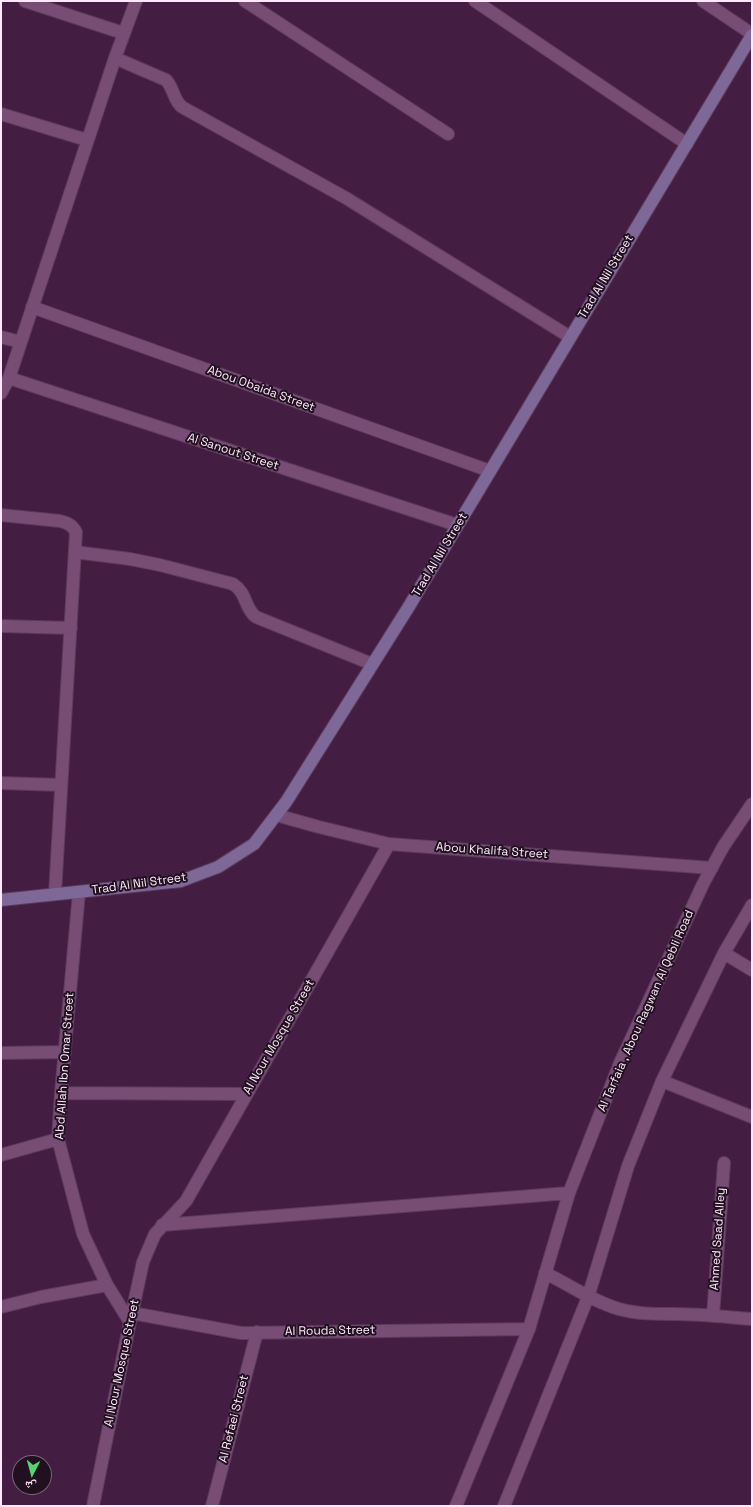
<!DOCTYPE html>
<meta charset="utf-8">
<style>
body{margin:0}
#map{position:relative;width:753px;height:1507px;overflow:hidden;background:#441d43;font-family:"Space Grotesk","Noto Naskh Arabic",sans-serif}
canvas{display:block}
.frame{position:absolute;inset:0;border:2px solid #feeafc;pointer-events:none}
.north{position:absolute;left:12px;top:1455px;width:40px;height:40px;box-sizing:border-box;background:#211020;border:1px solid #796778;border-radius:50%;rotate:186deg;font-size:11px;font-weight:700;line-height:16px;text-align:center;color:#feeafc}
.north::after{content:'';display:block;margin:auto;width:14px;height:18px;background:#51d673;clip-path:polygon(50% 0,100% 100%,50% 72%,0 100%)}
</style>
<div id="map">
<canvas width="753" height="1507"></canvas>
<div class="frame"></div>
<div class="north">ش</div>
</div>
<script>
const ctx = document.querySelector('canvas').getContext('2d');
ctx.lineJoin = 'round';
function strokePath(path, color, width, dash) { ctx.strokeStyle = color; ctx.lineWidth = width; ctx.lineCap = dash ? 'butt' : 'round'; ctx.setLineDash(dash || []); ctx.stroke(path); }
function label(font, color, halo, rows, align = 'center') {
  ctx.font = font + ' "Space Grotesk",sans-serif'; ctx.lineWidth = 4; ctx.setLineDash([]); ctx.textBaseline = 'middle'; ctx.strokeStyle = halo; ctx.fillStyle = color; for (const [text, x, y, turn = 0] of rows) {
    ctx.save(); ctx.translate(x, y); ctx.rotate((+turn || 0) * Math.PI / 180); ctx.textAlign = isNaN(turn) ? turn : align; if (halo) ctx.strokeText(text, 0, 0); ctx.fillText(text, 0, 0); ctx.restore();
  }
}
const street = new Path2D(`
 M 25,1 L 123,33
 M 245,1 L 448,134
 M 475,1 L 687,144
 M 703,1 L 752,34
 M 115,58 L 166,80 C 174,88 173,100 182,107 L 346,198 L 570,337
 M 1,114 L 87,140
 M 32,307 L 490,471
 M 1,337 L 21,342
 M 9,378 L 457,525
 M 1,393 L 9,378 L 115,58 L 136,1
 M 1,515 L 60,521 C 68,523 72,525 76,532 L 55,894
 M 75,552 L 130,559 L 160,565 L 233,584 C 248,594 244,608 256,617 L 372,664
 M 1,626 L 71,628
 M 1,783 L 61,785
 M 276,815 L 319,827 L 389,844 L 712,868
 M 79,892 L 61,1093 L 58,1139 L 83,1234 L 107,1285 L 130,1322
 M 724,953 L 752,970
 M 1,1053 L 65,1052
 M 662,1081 L 752,1117
 M 61,1093 L 246,1094
 M 1,1155 L 58,1139
 M 162,1225 L 569,1193
 M 545,1273 C 570,1285 592,1301 619,1309 C 637,1314 655,1314 673,1314 C 699,1314 726,1317 752,1319
 M 1,1307 L 41,1297 L 107,1285
 M 132,1313 L 241,1333 L 529,1329
 M 713,1316 L 724,1163
 M 93,1506 L 130,1322 L 143,1262 L 155,1234 L 186,1201 L 389,844
 M 212,1506 L 257,1332
 M 456,1506 L 529,1329 L 569,1193 L 620,1063 L 703,884 L 723,847 L 752,804
 M 504,1506 L 588,1297 L 628,1166 L 662,1081 L 724,953 L 752,905`);
const secondary = new Path2D(`
 M 1,900 L 181,881 L 218,867 L 254,844 L 286,802 L 408,608 L 752,35`);
strokePath(street, '#5c3b5b', 14);
strokePath(secondary, '#5c3b5b', 14);
strokePath(street, '#774d75', 12);
strokePath(secondary, '#7e6898', 12);
label('12px', '#feeafc', '#211020', [
 ["Trad Al Nil Street",606,277,-59],
 ["Abou Obaida Street",261,389,20],
 ["Al Sanout Street",233,452,18],
 ["Trad Al Nil Street",440,555,-59],
 ["Abou Khalifa Street",492,851,4],
 ["Trad Al Nil Street",139,884,-8],
 ["Al Tarfaia , Abou Ragwan Al Qebli Road",646,1011,-66],
 ["Al Nour Mosque Street",279,1037,-60],
 ["Abd Allah Ibn Omar Street",65,1066,-86],
 ["Ahmed Saad Alley",718,1239,-86],
 ["Al Rouda Street",330,1331,-1],
 ["Al Nour Mosque Street",122,1363,-78],
 ["Al Refaei Street",234,1419,-76]
]);
</script>
